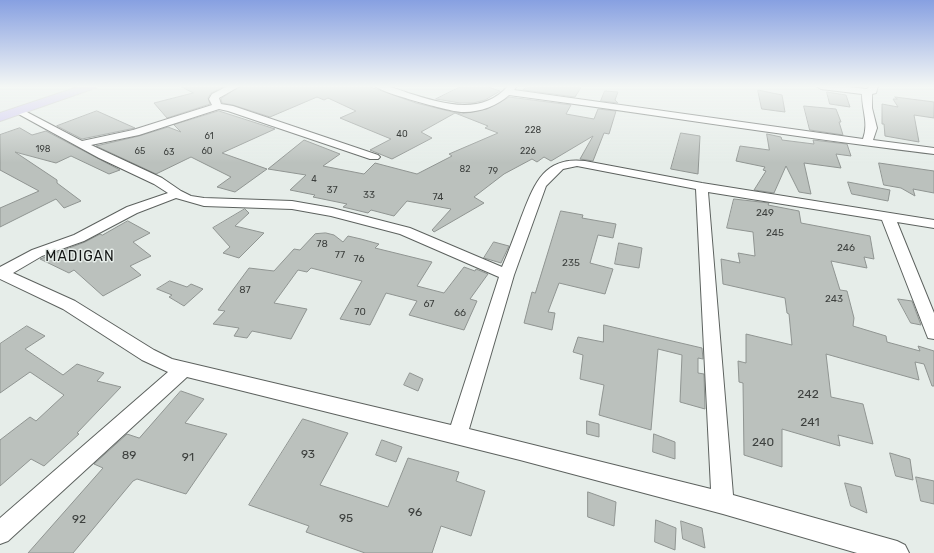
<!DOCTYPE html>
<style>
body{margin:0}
canvas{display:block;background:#e6ede9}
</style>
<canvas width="934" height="553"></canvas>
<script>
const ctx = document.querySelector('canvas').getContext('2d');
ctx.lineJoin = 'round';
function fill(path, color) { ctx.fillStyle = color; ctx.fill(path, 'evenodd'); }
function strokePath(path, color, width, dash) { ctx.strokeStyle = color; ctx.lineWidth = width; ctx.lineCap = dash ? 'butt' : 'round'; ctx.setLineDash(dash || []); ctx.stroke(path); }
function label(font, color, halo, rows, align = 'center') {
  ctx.font = font + ' Rubik,sans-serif'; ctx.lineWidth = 3; ctx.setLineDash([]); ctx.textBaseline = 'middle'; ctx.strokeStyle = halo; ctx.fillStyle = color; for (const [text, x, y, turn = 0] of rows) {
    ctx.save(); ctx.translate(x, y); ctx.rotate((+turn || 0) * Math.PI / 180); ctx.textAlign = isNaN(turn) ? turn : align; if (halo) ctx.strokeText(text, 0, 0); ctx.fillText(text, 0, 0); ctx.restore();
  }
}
const building = new Path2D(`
 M 180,86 L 225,86 L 211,93 L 208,98 L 210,104 L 167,118 L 154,103 L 193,93 Z
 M 241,86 L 368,86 L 416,103 L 461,114 L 487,109 L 509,97 L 571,105 L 566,114 L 594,119 L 598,109 L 616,111 L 609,134 L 604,133 L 593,161 L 580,159 L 593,136 L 551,161 L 544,157 L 537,162 L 532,159 L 504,174 L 474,197 L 484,203 L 434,232 L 432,230 L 451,209 L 407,201 L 394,216 L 371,210 L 368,213 L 343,207 L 347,204 L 313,197 L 315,195 L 290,190 L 306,175 L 268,169 L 304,140 L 340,154 L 323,166 L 364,174 L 375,163 L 417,174 L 452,156 L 449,154 L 498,133 L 485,128 L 488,126 L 455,113 L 421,132 L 432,138 L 392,159 L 370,150 L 391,139 L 340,118 L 356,111 L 328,98 L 324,100 L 317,97 L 270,117 L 233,105 L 222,103 L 221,99 Z
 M 462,86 L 485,86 L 500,91 L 485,100 L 473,103 L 460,103 L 436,99 Z
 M 528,86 L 582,86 L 575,97 L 523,90 Z
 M 758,90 L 782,95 L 785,112 L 762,109 Z
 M 605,91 L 618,92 L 615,100 L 618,103 L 601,101 Z
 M 827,92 L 846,95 L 850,107 L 830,104 Z
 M 895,97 L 934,102 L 934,118 L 914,115 L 919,142 L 885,136 L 884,124 L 882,124 L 882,104 L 898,107 L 893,99 L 897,99 Z
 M 804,106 L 836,109 L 841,122 L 839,122 L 843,135 L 810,130 Z
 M 97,111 L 135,128 L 82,139 L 57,126 Z
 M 219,111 L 275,129 L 222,153 L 267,169 L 235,192 L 217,187 L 231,177 L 191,157 L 156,174 L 96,146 L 139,136 L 168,127 L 181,132 L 174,125 Z
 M 20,128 L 32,135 L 46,131 L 120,170 L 109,174 L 71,156 L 56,163 L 15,152 L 57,180 L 57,183 L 81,201 L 64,208 L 56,199 L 0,227 L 0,208 L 39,191 L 0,170 L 0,135 Z
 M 681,133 L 700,136 L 698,174 L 671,169 Z
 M 767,134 L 781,137 L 782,140 L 814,144 L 813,140 L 847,144 L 851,156 L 836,154 L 841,168 L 804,163 L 811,194 L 799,192 L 786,166 L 774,193 L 754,190 L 766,171 L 763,170 L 765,167 L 736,161 L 740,146 L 769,150 Z
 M 879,163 L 934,171 L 934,193 L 913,189 L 915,196 L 901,188 L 884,185 Z
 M 848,182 L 890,190 L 888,201 L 852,194 Z
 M 734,199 L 769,203 L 768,205 L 799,211 L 801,223 L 870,236 L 874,259 L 864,257 L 867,268 L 831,261 L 840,290 L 847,291 L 854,318 L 853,326 L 886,336 L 887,342 L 920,351 L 918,346 L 934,351 L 934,386 L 932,386 L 924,364 L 915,362 L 919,380 L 826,354 L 831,397 L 863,404 L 873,444 L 838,435 L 840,446 L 782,429 L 782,467 L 744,455 L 743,383 L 739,382 L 738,361 L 746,363 L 746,334 L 792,345 L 789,314 L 787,313 L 785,298 L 723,284 L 721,259 L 740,263 L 738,253 L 755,256 L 753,232 L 727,228 Z
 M 245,209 L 249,213 L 235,226 L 264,233 L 239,258 L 223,253 L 230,247 L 213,228 Z
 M 561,211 L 583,215 L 582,218 L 616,224 L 613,238 L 598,235 L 590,263 L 613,269 L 605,294 L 559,283 L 548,312 L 555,313 L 552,330 L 524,323 L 532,292 L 535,293 Z
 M 128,221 L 150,233 L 133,242 L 151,256 L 130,266 L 141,275 L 103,296 L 74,270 L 69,273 L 40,259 L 85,242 L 100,234 L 102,235 Z
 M 326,233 L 334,235 L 343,242 L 348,236 L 361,239 L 379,244 L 375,248 L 432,262 L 417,286 L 444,293 L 464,267 L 475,271 L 476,269 L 488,274 L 470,299 L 477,301 L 464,330 L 409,315 L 417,301 L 386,293 L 370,325 L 340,319 L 362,281 L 311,268 L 307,272 L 298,270 L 274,303 L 307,309 L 291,339 L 252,331 L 247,338 L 234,336 L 239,328 L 213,324 L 225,311 L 218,310 L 249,268 L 274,271 L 294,249 L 300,250 L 315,234 Z
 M 494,242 L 509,246 L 501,263 L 484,258 Z
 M 619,243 L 642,248 L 639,268 L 615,264 Z
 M 170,281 L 187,287 L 191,284 L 203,289 L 184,306 L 169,297 L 172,295 L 157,289 Z
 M 898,299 L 912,301 L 921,325 L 911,323 Z
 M 604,325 L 702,348 L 703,359 L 698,358 L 698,373 L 704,374 L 705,409 L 680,402 L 682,355 L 658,349 L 651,430 L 599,415 L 604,385 L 580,379 L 583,355 L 573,352 L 578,337 L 603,342 Z
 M 27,326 L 45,336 L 25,349 L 63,375 L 77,364 L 104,373 L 97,381 L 121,387 L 77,433 L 79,434 L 44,466 L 31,459 L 0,486 L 0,440 L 30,417 L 36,421 L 64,395 L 30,372 L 0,393 L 0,344 Z
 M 410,373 L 423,379 L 418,391 L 404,385 Z
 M 181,391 L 204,399 L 185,423 L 227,434 L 186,494 L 137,479 L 133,481 L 73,553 L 28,553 L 103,468 L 94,464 L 127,434 L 139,438 Z
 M 303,419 L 348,433 L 320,485 L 388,507 L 408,458 L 459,472 L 456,481 L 485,491 L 471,536 L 441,526 L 432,553 L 365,553 L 306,532 L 309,526 L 249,505 Z
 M 587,421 L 599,424 L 599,437 L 587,434 Z
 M 654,434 L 675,442 L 675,459 L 653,452 Z
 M 382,440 L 402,447 L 396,462 L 376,455 Z
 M 890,453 L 910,459 L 913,480 L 896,476 Z
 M 916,477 L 934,481 L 934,504 L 921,501 Z
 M 845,483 L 861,487 L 867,513 L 851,506 Z
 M 588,492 L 616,502 L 614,526 L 588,517 Z
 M 656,520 L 676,528 L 675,550 L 655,542 Z
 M 681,521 L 702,528 L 705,548 L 683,539 Z`);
fill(building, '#bbc1bd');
strokePath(building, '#909592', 1);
const minor = new Path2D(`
 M 228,86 L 240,86 L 219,98 L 221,104 L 233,106 L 378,155 L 380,157 L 378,159 L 370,159 L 228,111 L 219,109 L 139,135 L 91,145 L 162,178 L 181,191 L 191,196 L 204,198 L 292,201 L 332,208 L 410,228 L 502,267 C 509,251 515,234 521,218 C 534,185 543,156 585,161 L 702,183 L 934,220 L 934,228 L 897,222 L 934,313 L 934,339 L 928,338 L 926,333 L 882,220 L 708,192 L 733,495 L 897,541 L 905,545 L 909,553 L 857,553 L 723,514 L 520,460 L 187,377 L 8,541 L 0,544 L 0,518 L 168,372 L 142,360 L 63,309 L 0,279 L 0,267 L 32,250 L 74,235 L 127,207 L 168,193 L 154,184 L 99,158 L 13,111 L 15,109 L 21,109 L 82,141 L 133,130 L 212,105 L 209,99 L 212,94 ZM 577,166 L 696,189 L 711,489 L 469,429 L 514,275 L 546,186 L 563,169 ZM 176,198 L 204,206 L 292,209 L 331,216 L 400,234 L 499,277 L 451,425 L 172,359 L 154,350 L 75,301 L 13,273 L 42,256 L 84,241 L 137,213 Z
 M 375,86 C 387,85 397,89 408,93 C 441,103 481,117 508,86 L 517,86 L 514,90 L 863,139 C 869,123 862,111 862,94 L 821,89 L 816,86 L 840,86 L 867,89 L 870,86 L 878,86 L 876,93 L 872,94 L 872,108 L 877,128 L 873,140 L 934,148 L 934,154 C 792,137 651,114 509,95 C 497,106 478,113 461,112 C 449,111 382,93 375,86 Z`);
const major = new Path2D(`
 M 81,86 L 97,86 L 95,88 L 0,121 L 0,113 Z`);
strokePath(minor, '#5d625f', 2);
strokePath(major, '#c6c7c7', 2);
fill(minor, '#fff');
fill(major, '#cfc7f3');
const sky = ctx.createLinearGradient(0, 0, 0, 163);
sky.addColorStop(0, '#87a0e1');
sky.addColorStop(0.53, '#f4f7f5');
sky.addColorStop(1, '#f4f7f500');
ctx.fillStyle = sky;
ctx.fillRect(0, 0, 934, 163);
label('9px', '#3d403e', null, [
 ["228",533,130],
 ["40",402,134],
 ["61",209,136],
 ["198",43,149],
 ["65",140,151],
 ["60",207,151],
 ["226",528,151],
 ["63",169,152],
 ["82",465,169],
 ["79",493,171],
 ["4",314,179]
]);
label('10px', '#3d403e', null, [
 ["37",332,190],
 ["33",369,195],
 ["74",438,197],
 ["249",765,213],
 ["245",775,233],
 ["78",322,244],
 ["246",846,248],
 ["77",340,255],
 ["76",359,259],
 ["235",571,263],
 ["87",245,290],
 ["243",834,299],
 ["67",429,304],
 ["70",360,312],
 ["66",460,313]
]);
label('12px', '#3d403e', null, [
 ["242",808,395],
 ["241",810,423],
 ["240",763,443],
 ["93",308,455],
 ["89",129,456],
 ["91",188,458],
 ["96",415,513],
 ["95",346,519],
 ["92",79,520]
]);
ctx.letterSpacing = '1px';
label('14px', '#131514', '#e6ede9', [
 ["MADIGAN",80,257]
]);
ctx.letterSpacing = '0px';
</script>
